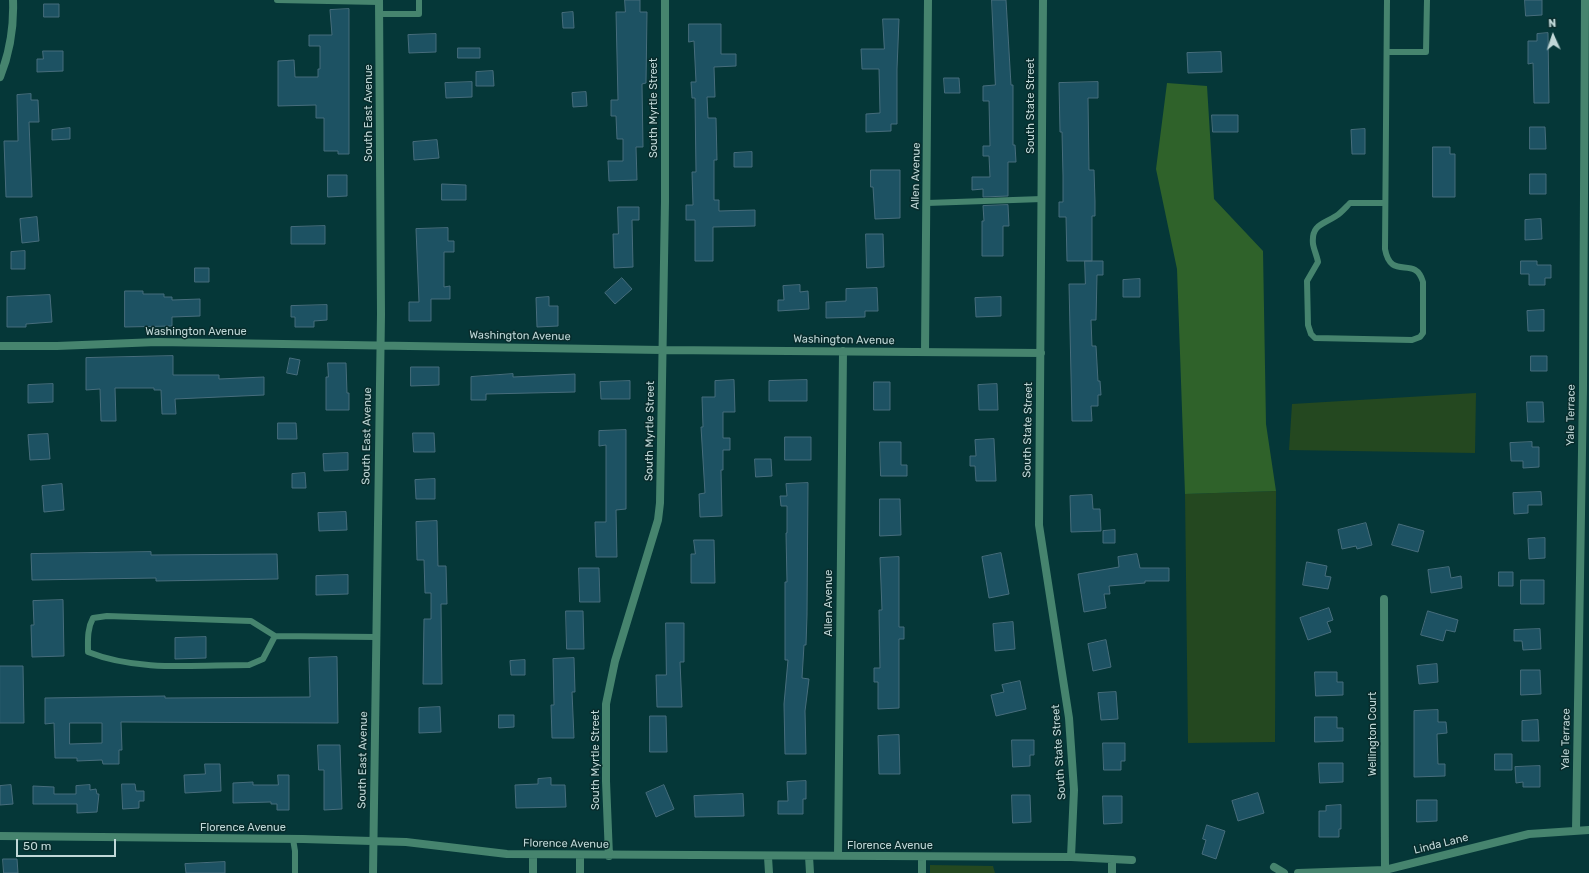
<!DOCTYPE html>
<style>
body{margin:0}
#map{position:relative;width:1589px;height:873px;overflow:hidden;background:#053738;font-family:Rubik,sans-serif}
canvas{display:block}
.north{position:absolute;left:1533px;top:16px;width:40px;height:40px;-webkit-text-stroke:3px #082c2c;paint-order:stroke;rotate:357deg;font-size:11px;font-weight:700;line-height:16px;text-align:center;color:#c1d8d8}
.north::after{content:'';display:block;margin:auto;width:14px;height:18px;background:#c1d8d8;clip-path:polygon(50% 0,100% 100%,50% 72%,0 100%)}
.scale{position:absolute;left:16px;top:839px;width:100px;height:18px;box-sizing:border-box;border:2px solid #c1d8d8;border-top:0;padding-left:5px;font-size:12px;line-height:14px;white-space:nowrap;color:#c1d8d8;-webkit-text-stroke:3px #082c2c;paint-order:stroke}
</style>
<div id="map">
<canvas width="1589" height="873"></canvas>
<div class="north">N</div>
<div class="scale">50 m</div>
</div>
<script>
const ctx = document.querySelector('canvas').getContext('2d');
ctx.lineJoin = 'round';
function fill(path, color) { ctx.fillStyle = color; ctx.fill(path, 'evenodd'); }
function strokePath(path, color, width, dash) { ctx.strokeStyle = color; ctx.lineWidth = width; ctx.lineCap = dash ? 'butt' : 'round'; ctx.setLineDash(dash || []); ctx.stroke(path); }
function label(font, color, halo, rows, align = 'center') {
  ctx.font = font + ' Rubik,sans-serif'; ctx.lineWidth = 3; ctx.setLineDash([]); ctx.textBaseline = 'middle'; ctx.strokeStyle = halo; ctx.fillStyle = color; for (const [text, x, y, turn = 0] of rows) {
    ctx.save(); ctx.translate(x, y); ctx.rotate((+turn || 0) * Math.PI / 180); ctx.textAlign = isNaN(turn) ? turn : align; if (halo) ctx.strokeText(text, 0, 0); ctx.fillText(text, 0, 0); ctx.restore();
  }
}
fill(new Path2D(`
 M 1476,393 L 1475,453 L 1289,450 L 1292,404 Z
 M 1276,491 L 1275,742 L 1188,743 L 1185,494 Z
 M 930,865 L 993,866 L 995,873 L 930,873 Z`), '#244820');
fill(new Path2D(`
 M 1167,83 L 1207,86 L 1214,199 L 1263,251 L 1266,424 L 1276,491 L 1185,494 L 1177,269 L 1156,169 Z`), '#2f622a');
const building = new Path2D(`
 M 625,0 L 640,0 L 640,12 L 647,12 L 646,83 L 642,84 L 643,147 L 636,147 L 637,180 L 609,181 L 608,161 L 623,161 L 623,139 L 617,139 L 616,116 L 611,116 L 611,100 L 618,100 L 616,12 L 625,12 Z
 M 992,0 L 1006,0 L 1011,85 L 1013,85 L 1013,145 L 1015,145 L 1016,162 L 1008,162 L 1008,196 L 983,197 L 983,189 L 972,190 L 972,177 L 990,177 L 989,156 L 983,156 L 983,146 L 990,146 L 989,101 L 983,101 L 983,86 L 995,85 Z
 M 1525,0 L 1542,0 L 1542,15 L 1526,16 Z
 M 44,4 L 59,4 L 59,17 L 44,17 Z
 M 349,9 L 349,154 L 338,154 L 338,151 L 324,151 L 324,118 L 316,118 L 316,105 L 278,106 L 278,61 L 294,60 L 295,77 L 318,77 L 318,69 L 320,69 L 320,46 L 309,46 L 309,35 L 332,35 L 330,10 Z
 M 573,12 L 574,28 L 563,28 L 562,13 Z
 M 883,19 L 899,19 L 897,69 L 897,124 L 891,124 L 891,131 L 866,132 L 866,114 L 880,113 L 879,69 L 862,69 L 861,49 L 884,49 Z
 M 689,24 L 721,24 L 721,54 L 736,54 L 736,66 L 714,67 L 715,97 L 707,97 L 708,118 L 716,118 L 717,160 L 714,160 L 714,200 L 719,200 L 719,211 L 755,210 L 755,226 L 713,227 L 713,261 L 695,261 L 695,220 L 686,220 L 686,205 L 693,205 L 692,172 L 696,172 L 695,98 L 692,98 L 691,82 L 696,82 L 694,41 L 689,42 Z
 M 1548,33 L 1549,103 L 1534,103 L 1533,63 L 1528,64 L 1528,41 L 1537,41 L 1537,34 Z
 M 436,34 L 436,52 L 409,53 L 408,35 Z
 M 458,48 L 480,48 L 480,58 L 458,58 Z
 M 43,51 L 63,51 L 63,71 L 37,72 L 37,59 L 43,59 Z
 M 1221,52 L 1222,72 L 1188,73 L 1187,53 Z
 M 493,71 L 494,86 L 476,86 L 476,72 Z
 M 944,78 L 959,78 L 960,93 L 945,93 Z
 M 472,82 L 472,97 L 446,98 L 445,83 Z
 M 1098,82 L 1098,98 L 1088,98 L 1089,170 L 1094,170 L 1095,201 L 1095,216 L 1092,216 L 1092,261 L 1067,261 L 1066,217 L 1059,217 L 1059,202 L 1063,202 L 1063,176 L 1062,132 L 1060,132 L 1059,83 Z
 M 586,92 L 587,106 L 573,107 L 572,93 Z
 M 31,94 L 31,100 L 38,100 L 39,122 L 29,122 L 32,197 L 6,197 L 4,141 L 18,141 L 17,95 Z
 M 1212,115 L 1238,115 L 1238,132 L 1213,132 Z
 M 1530,127 L 1545,127 L 1546,149 L 1530,149 Z
 M 70,128 L 70,139 L 52,140 L 52,130 Z
 M 1365,129 L 1365,154 L 1352,154 L 1351,130 Z
 M 437,140 L 439,158 L 414,160 L 413,142 Z
 M 1433,147 L 1450,147 L 1450,154 L 1455,154 L 1455,197 L 1433,197 Z
 M 752,152 L 752,167 L 734,167 L 734,153 Z
 M 871,170 L 900,170 L 900,218 L 875,219 L 873,187 L 871,187 Z
 M 1530,174 L 1546,174 L 1546,194 L 1530,194 Z
 M 328,175 L 347,175 L 347,196 L 328,197 Z
 M 442,184 L 466,185 L 466,200 L 442,200 Z
 M 1008,205 L 1009,226 L 1003,226 L 1003,256 L 982,256 L 982,221 L 984,221 L 983,206 Z
 M 618,207 L 639,207 L 639,220 L 632,220 L 633,267 L 614,268 L 613,234 L 618,234 Z
 M 37,217 L 39,241 L 22,243 L 20,219 Z
 M 1541,219 L 1542,239 L 1525,240 L 1525,220 Z
 M 325,226 L 325,244 L 291,244 L 291,227 Z
 M 448,228 L 448,241 L 454,241 L 454,252 L 444,252 L 444,287 L 450,286 L 450,299 L 431,299 L 431,321 L 409,321 L 409,302 L 419,302 L 416,229 Z
 M 866,234 L 883,234 L 884,267 L 867,268 Z
 M 25,251 L 25,269 L 11,269 L 11,252 Z
 M 1085,261 L 1103,261 L 1103,275 L 1097,275 L 1096,320 L 1091,320 L 1092,346 L 1096,346 L 1098,381 L 1100,381 L 1101,395 L 1098,395 L 1098,406 L 1091,406 L 1092,421 L 1072,421 L 1069,284 L 1085,284 Z
 M 1521,261 L 1537,261 L 1537,265 L 1551,265 L 1551,278 L 1545,278 L 1545,285 L 1529,285 L 1529,274 L 1521,274 Z
 M 195,268 L 209,268 L 209,282 L 195,282 Z
 M 622,278 L 632,289 L 615,304 L 605,293 Z
 M 1140,279 L 1140,297 L 1123,297 L 1123,280 Z
 M 800,285 L 800,292 L 808,291 L 809,309 L 778,311 L 778,300 L 784,300 L 783,286 Z
 M 877,288 L 878,311 L 865,311 L 865,317 L 826,318 L 826,302 L 846,301 L 846,289 Z
 M 125,291 L 143,291 L 143,294 L 164,294 L 164,297 L 172,297 L 172,300 L 200,299 L 200,316 L 172,317 L 172,326 L 125,327 Z
 M 50,295 L 52,322 L 26,324 L 26,327 L 7,327 L 7,297 Z
 M 549,297 L 549,306 L 558,306 L 558,326 L 537,327 L 536,298 Z
 M 1001,297 L 1001,316 L 976,317 L 975,298 Z
 M 327,305 L 327,320 L 314,321 L 314,327 L 295,327 L 295,317 L 291,317 L 291,306 Z
 M 1544,310 L 1544,331 L 1528,331 L 1527,311 Z
 M 173,356 L 173,375 L 219,375 L 219,379 L 264,377 L 264,395 L 175,399 L 176,414 L 162,414 L 161,390 L 154,390 L 154,388 L 115,388 L 116,421 L 101,421 L 100,389 L 86,390 L 86,358 Z
 M 1531,356 L 1547,356 L 1547,371 L 1531,371 Z
 M 290,358 L 300,360 L 297,375 L 287,373 Z
 M 328,363 L 346,363 L 347,393 L 349,393 L 349,410 L 326,410 L 326,377 L 328,377 Z
 M 411,367 L 439,367 L 439,385 L 411,386 Z
 M 513,374 L 513,377 L 575,374 L 575,392 L 486,394 L 486,400 L 471,400 L 471,377 Z
 M 734,380 L 735,412 L 723,412 L 723,438 L 730,438 L 730,450 L 723,450 L 723,470 L 721,470 L 722,516 L 700,517 L 699,494 L 705,493 L 701,427 L 703,427 L 702,397 L 715,397 L 715,381 Z
 M 807,380 L 807,401 L 769,401 L 769,381 Z
 M 630,381 L 630,399 L 601,399 L 600,382 Z
 M 874,382 L 890,382 L 890,410 L 874,410 Z
 M 53,384 L 53,402 L 28,403 L 28,385 Z
 M 997,384 L 998,410 L 979,410 L 978,385 Z
 M 1527,402 L 1543,402 L 1544,422 L 1528,422 Z
 M 278,423 L 296,423 L 297,439 L 278,439 Z
 M 626,430 L 626,509 L 616,510 L 617,557 L 596,557 L 595,522 L 606,522 L 606,445 L 599,446 L 599,431 Z
 M 413,433 L 434,433 L 435,452 L 414,452 Z
 M 48,434 L 50,459 L 30,460 L 28,435 Z
 M 785,437 L 811,437 L 811,460 L 785,460 Z
 M 994,439 L 996,481 L 976,481 L 975,466 L 970,466 L 970,456 L 976,456 L 975,440 Z
 M 880,442 L 901,442 L 901,465 L 907,465 L 907,476 L 881,476 Z
 M 1532,442 L 1532,447 L 1539,447 L 1539,467 L 1523,468 L 1523,461 L 1511,461 L 1510,443 Z
 M 348,453 L 348,470 L 324,471 L 323,454 Z
 M 755,459 L 771,459 L 772,476 L 756,477 Z
 M 305,473 L 306,488 L 292,488 L 292,474 Z
 M 435,479 L 435,499 L 416,499 L 415,480 Z
 M 808,483 L 807,615 L 806,645 L 804,645 L 802,678 L 809,679 L 805,711 L 806,754 L 785,754 L 784,704 L 788,660 L 785,660 L 785,582 L 787,582 L 786,533 L 787,533 L 787,506 L 781,506 L 780,496 L 787,496 L 786,484 Z
 M 62,484 L 64,510 L 44,512 L 42,486 Z
 M 1541,492 L 1542,505 L 1528,505 L 1528,513 L 1514,514 L 1513,493 Z
 M 1092,495 L 1093,509 L 1100,509 L 1101,531 L 1071,532 L 1070,496 Z
 M 880,499 L 900,499 L 901,535 L 880,536 Z
 M 346,512 L 347,530 L 319,531 L 318,513 Z
 M 437,521 L 438,566 L 446,566 L 447,604 L 441,604 L 442,684 L 423,684 L 424,619 L 431,619 L 431,593 L 425,593 L 424,560 L 417,560 L 416,522 Z
 M 1366,523 L 1372,545 L 1357,549 L 1356,546 L 1342,549 L 1338,530 Z
 M 1399,524 L 1424,531 L 1418,552 L 1392,545 Z
 M 1115,530 L 1115,543 L 1103,543 L 1103,531 Z
 M 1545,538 L 1545,558 L 1529,559 L 1528,539 Z
 M 694,540 L 714,540 L 715,583 L 691,583 L 691,554 L 695,554 Z
 M 151,552 L 151,555 L 277,554 L 278,579 L 156,581 L 156,578 L 32,580 L 31,554 Z
 M 1001,553 L 1009,594 L 989,598 L 982,557 Z
 M 1137,554 L 1140,568 L 1169,568 L 1169,581 L 1145,581 L 1145,583 L 1109,586 L 1110,594 L 1104,594 L 1106,608 L 1084,612 L 1078,574 L 1119,567 L 1118,557 Z
 M 899,557 L 899,627 L 904,627 L 904,639 L 899,639 L 899,708 L 878,709 L 878,682 L 874,682 L 874,668 L 880,668 L 879,610 L 882,610 L 880,558 Z
 M 1307,562 L 1327,566 L 1325,576 L 1331,577 L 1328,589 L 1303,585 Z
 M 1449,567 L 1451,578 L 1461,576 L 1462,588 L 1431,593 L 1428,570 Z
 M 579,568 L 599,568 L 600,602 L 580,602 Z
 M 1499,572 L 1513,572 L 1513,586 L 1499,586 Z
 M 348,575 L 348,594 L 316,595 L 316,576 Z
 M 1521,580 L 1544,580 L 1544,604 L 1521,604 Z
 M 63,600 L 64,656 L 32,657 L 31,625 L 34,625 L 33,601 Z
 M 1329,608 L 1333,620 L 1327,622 L 1331,632 L 1308,640 L 1300,618 Z
 M 566,611 L 583,611 L 584,649 L 567,649 Z
 M 1428,611 L 1458,620 L 1455,632 L 1446,630 L 1443,641 L 1421,635 Z
 M 1013,622 L 1015,649 L 995,651 L 993,624 Z
 M 666,623 L 684,623 L 684,662 L 680,662 L 682,707 L 657,707 L 656,675 L 666,675 Z
 M 1540,629 L 1541,649 L 1523,650 L 1522,641 L 1514,641 L 1514,630 Z
 M 206,637 L 206,658 L 175,659 L 175,638 Z
 M 1106,640 L 1111,667 L 1093,671 L 1088,644 Z
 M 337,657 L 338,723 L 121,722 L 122,750 L 119,750 L 119,764 L 103,764 L 102,760 L 77,761 L 77,758 L 55,758 L 54,723 L 45,724 L 45,698 L 165,696 L 165,698 L 310,697 L 309,658 ZM 70,723 L 102,723 L 102,743 L 70,744 Z
 M 574,658 L 575,692 L 572,692 L 574,738 L 552,738 L 551,705 L 554,705 L 553,659 Z
 M 525,660 L 525,675 L 511,675 L 510,661 Z
 M 1437,664 L 1438,682 L 1419,684 L 1417,666 Z
 M 0,666 L 23,666 L 24,723 L 0,723 Z
 M 1521,670 L 1540,670 L 1541,694 L 1521,695 Z
 M 1315,672 L 1337,672 L 1337,682 L 1343,682 L 1343,695 L 1316,696 Z
 M 1020,681 L 1026,709 L 996,716 L 991,695 L 1004,692 L 1002,685 Z
 M 1116,692 L 1118,719 L 1101,720 L 1098,693 Z
 M 440,707 L 441,732 L 419,733 L 419,708 Z
 M 1438,710 L 1438,722 L 1446,722 L 1447,733 L 1437,734 L 1438,764 L 1445,764 L 1445,776 L 1414,777 L 1414,711 Z
 M 499,715 L 514,715 L 514,727 L 499,728 Z
 M 650,716 L 666,716 L 667,752 L 650,752 Z
 M 1315,717 L 1337,717 L 1337,728 L 1343,728 L 1343,741 L 1315,742 Z
 M 1538,720 L 1539,741 L 1522,741 L 1522,721 Z
 M 899,735 L 900,774 L 879,774 L 878,736 Z
 M 1012,740 L 1034,740 L 1034,755 L 1030,755 L 1030,766 L 1013,767 Z
 M 1103,743 L 1125,743 L 1125,761 L 1121,761 L 1121,770 L 1104,770 Z
 M 318,745 L 340,745 L 342,809 L 324,810 L 324,770 L 319,770 Z
 M 1495,754 L 1512,754 L 1512,770 L 1495,770 Z
 M 1319,763 L 1343,763 L 1343,782 L 1320,783 Z
 M 205,764 L 220,764 L 221,791 L 185,793 L 184,775 L 205,774 Z
 M 1540,766 L 1540,787 L 1523,787 L 1523,782 L 1516,783 L 1515,767 Z
 M 278,775 L 289,775 L 289,810 L 277,810 L 277,804 L 271,804 L 271,802 L 233,803 L 233,783 L 253,782 L 253,785 L 278,785 Z
 M 551,778 L 551,785 L 565,785 L 566,807 L 516,808 L 515,785 L 538,784 L 538,779 Z
 M 806,781 L 806,799 L 803,799 L 803,814 L 778,814 L 778,801 L 788,801 L 787,782 Z
 M 122,784 L 135,784 L 136,791 L 144,791 L 144,801 L 139,801 L 139,808 L 123,809 Z
 M 11,785 L 13,804 L 0,805 L 0,786 Z
 M 90,785 L 90,790 L 96,789 L 97,794 L 99,794 L 97,812 L 77,813 L 77,804 L 33,804 L 33,786 L 54,787 L 54,794 L 76,794 L 76,786 Z
 M 664,785 L 674,809 L 656,817 L 646,793 Z
 M 1258,793 L 1264,813 L 1238,821 L 1232,801 Z
 M 743,794 L 744,816 L 695,817 L 694,796 Z
 M 1012,795 L 1030,795 L 1031,822 L 1013,823 Z
 M 1103,796 L 1122,796 L 1122,823 L 1104,824 Z
 M 1417,800 L 1437,800 L 1437,821 L 1417,822 Z
 M 1341,805 L 1341,829 L 1339,829 L 1339,837 L 1319,837 L 1319,811 L 1326,811 L 1326,806 Z
 M 1207,825 L 1225,831 L 1216,859 L 1202,854 L 1206,840 L 1203,839 Z
 M 3,859 L 17,859 L 18,873 L 4,873 Z
 M 225,862 L 225,873 L 186,873 L 185,864 Z`);
fill(building, '#1d5263');
strokePath(building, '#476d7c', 1);
strokePath(new Path2D(`
 M 277,0 L 379,2
 M 380,14 L 419,14 L 419,0
 M 1387,52 L 1426,52 L 1427,0
 M 927,203 L 1042,199
 M 1385,203 L 1350,203 C 1345,208 1341,213 1336,216 C 1324,224 1311,224 1313,244 C 1314,250 1317,256 1318,262 L 1307,281 L 1308,325 L 1311,334 L 1315,338 L 1412,340 L 1420,337 L 1423,333 L 1423,282 C 1415,254 1391,282 1385,249 L 1387,0
 M 275,636 L 263,659 L 249,665 C 196,665 138,672 88,652 C 88,640 87,629 93,618 L 107,616 L 251,621 L 275,636 L 376,637
 M 293,839 L 295,851 L 295,873`), '#46846e', 6);
strokePath(new Path2D(`
 M 1043,0 L 1039,525 L 1069,718 L 1074,790 L 1071,857
 M 0,77 C 10,52 14,27 13,0
 M 0,346 L 57,346 L 157,342 L 662,350 L 1041,353
 M 925,352 L 928,0
 M 1384,599 L 1385,870
 M 1576,830 L 1583,388 L 1585,0
 M 0,836 L 303,839 L 406,842 L 507,854 L 1071,857 L 1132,860
 M 533,855 L 533,873
 M 609,856 L 606,781 L 606,704 L 615,661 L 658,520 L 660,503 L 665,201 L 665,0
 M 809,856 L 810,873
 M 838,856 L 843,351
 M 768,857 L 769,873
 M 1112,859 L 1112,873
 M 1274,867 L 1284,873
 M 373,873 L 381,314 L 379,0
 M 580,873 L 580,855
 M 922,873 L 922,857
 M 1298,873 L 1385,870 L 1529,834 L 1589,830`), '#46846e', 8);
label('11px', '#c1d8d8', '#082c2c', [
 ["South State Street",1031,106,-90],
 ["South Myrtle Street",654,108,-90],
 ["South East Avenue",369,113,-90],
 ["Allen Avenue",916,176,-89],
 ["Washington Avenue",196,332],
 ["Washington Avenue",520,336,1],
 ["Washington Avenue",844,340,1],
 ["Yale Terrace",1571,415,-89],
 ["South State Street",1028,430,-89],
 ["South Myrtle Street",650,431,-89],
 ["South East Avenue",367,436,-89],
 ["Allen Avenue",829,603,-90],
 ["Wellington Court",1373,734,-90],
 ["Yale Terrace",1566,739,-89],
 ["South State Street",1059,752,-94],
 ["South East Avenue",363,760,-89],
 ["South Myrtle Street",596,760,-90],
 ["Florence Avenue",243,828],
 ["Florence Avenue",566,844,1],
 ["Linda Lane",1441,844,-14],
 ["Florence Avenue",890,846]
]);
</script>
